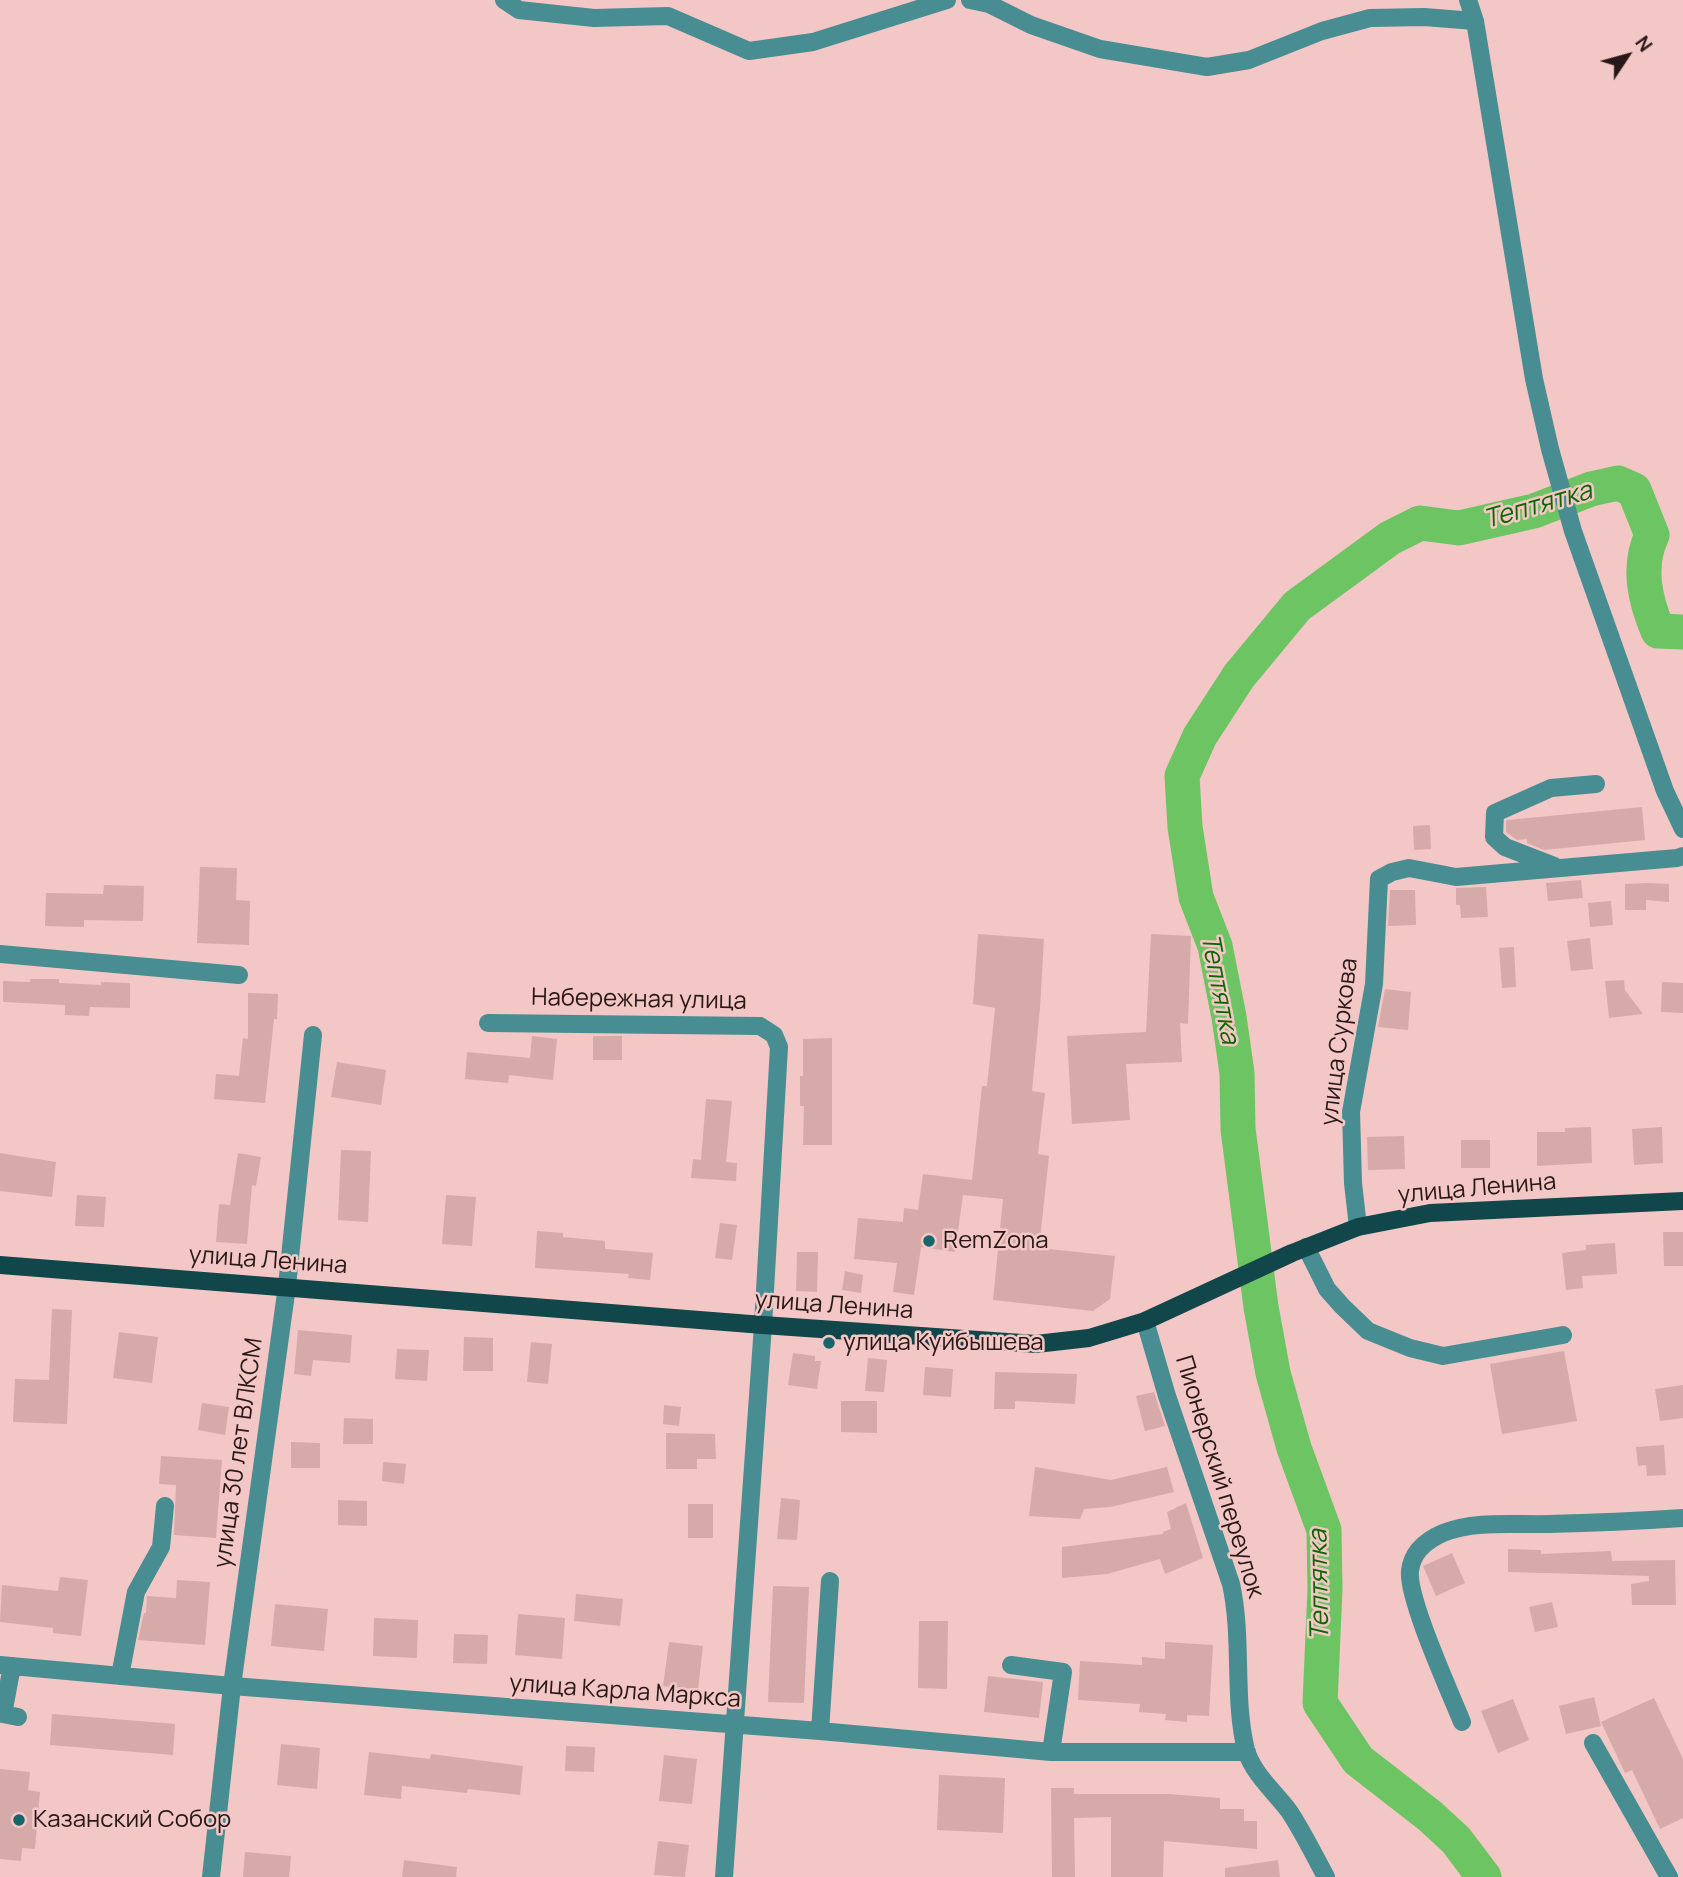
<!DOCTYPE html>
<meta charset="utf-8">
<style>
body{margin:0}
#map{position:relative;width:1683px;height:1877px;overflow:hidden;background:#f3c7c5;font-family:Manrope,sans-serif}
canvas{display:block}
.north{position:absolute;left:1592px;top:21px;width:70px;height:70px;-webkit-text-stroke:5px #f3c7c5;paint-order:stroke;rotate:54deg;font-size:19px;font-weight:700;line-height:28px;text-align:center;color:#281817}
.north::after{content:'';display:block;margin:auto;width:24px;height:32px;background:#281817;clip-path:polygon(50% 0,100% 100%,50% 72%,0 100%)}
</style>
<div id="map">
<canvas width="1683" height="1877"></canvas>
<div class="north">N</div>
</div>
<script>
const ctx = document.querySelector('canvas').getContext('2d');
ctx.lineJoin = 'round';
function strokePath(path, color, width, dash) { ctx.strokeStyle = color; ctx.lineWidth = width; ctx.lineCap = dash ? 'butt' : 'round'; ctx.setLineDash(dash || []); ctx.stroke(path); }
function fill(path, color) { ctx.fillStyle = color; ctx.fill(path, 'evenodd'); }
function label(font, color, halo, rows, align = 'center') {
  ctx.font = font + ' Manrope,sans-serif'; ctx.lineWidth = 5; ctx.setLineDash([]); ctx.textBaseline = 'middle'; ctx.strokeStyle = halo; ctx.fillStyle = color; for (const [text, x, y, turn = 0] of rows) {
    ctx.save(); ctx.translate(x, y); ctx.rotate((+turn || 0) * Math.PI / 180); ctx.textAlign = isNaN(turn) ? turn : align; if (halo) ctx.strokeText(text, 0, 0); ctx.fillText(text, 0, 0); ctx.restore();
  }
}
strokePath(new Path2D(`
 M 1484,1877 L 1456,1840 L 1430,1816 L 1358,1760 L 1320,1703 L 1325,1589 L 1324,1530 L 1294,1448 L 1273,1373 L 1261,1307 L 1238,1129 L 1237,1073 L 1229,1017 L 1215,946 L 1196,897 L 1185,827 L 1182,776 L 1200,736 L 1239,676 L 1297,606 L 1390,538 L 1420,523 L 1459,528 L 1534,511 L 1591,489 L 1618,483 L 1634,490 L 1652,535 C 1637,567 1645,600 1658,631 L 1683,632`), '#6dc462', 35);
fill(new Path2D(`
 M 1642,807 L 1645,840 L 1544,850 L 1527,843 L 1527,839 L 1517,840 L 1506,832 L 1506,821 L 1508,820 Z
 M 1430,825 L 1431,849 L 1414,850 L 1413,826 Z
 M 200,867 L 237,868 L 236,900 L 250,901 L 249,945 L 197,943 Z
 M 1581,880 L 1583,898 L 1548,901 L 1546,883 Z
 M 1648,883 L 1669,884 L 1669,902 L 1646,900 L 1646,910 L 1625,910 L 1625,884 Z
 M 104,885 L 144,886 L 143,921 L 84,920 L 84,927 L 45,926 L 46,893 L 103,894 Z
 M 1486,887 L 1488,917 L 1461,918 L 1460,905 L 1456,905 L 1456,888 Z
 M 1390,890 L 1415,890 L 1416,925 L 1388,926 Z
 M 1611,901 L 1613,925 L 1590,927 L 1588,903 Z
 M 978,934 L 1044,939 L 1040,1008 L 1032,1091 L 1045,1093 L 1038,1154 L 1049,1156 L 1039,1248 L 1115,1256 L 1110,1299 L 1093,1311 L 993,1300 L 1003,1199 L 963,1195 L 955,1252 L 921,1247 L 914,1295 L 893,1292 L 897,1263 L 854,1259 L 858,1218 L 903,1222 L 904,1208 L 918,1210 L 923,1174 L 972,1180 L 982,1086 L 987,1086 L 995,1008 L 973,1004 Z
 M 1151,934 L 1191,936 L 1188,1024 L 1180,1023 L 1182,1062 L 1126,1064 L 1130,1120 L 1072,1124 L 1067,1036 L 1146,1032 Z
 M 1590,938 L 1593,969 L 1571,971 L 1567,941 Z
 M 1514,947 L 1516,987 L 1502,988 L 1499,948 Z
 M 30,979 L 59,979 L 59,983 L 101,985 L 101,982 L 130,983 L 130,1008 L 90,1007 L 89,1016 L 65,1015 L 65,1005 L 3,1002 L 3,981 L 30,982 Z
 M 1624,980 L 1625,990 L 1643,1014 L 1609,1018 L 1605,981 Z
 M 1662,982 L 1683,983 L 1683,1013 L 1661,1012 Z
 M 1385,989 L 1411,992 L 1408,1030 L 1378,1027 Z
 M 248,993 L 278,994 L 277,1019 L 274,1019 L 265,1103 L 214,1099 L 216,1074 L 239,1076 L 243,1038 L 248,1039 Z
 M 532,1036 L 557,1039 L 553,1080 L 509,1075 L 508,1083 L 465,1079 L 467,1052 L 530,1058 Z
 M 593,1036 L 622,1036 L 622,1060 L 593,1060 Z
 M 832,1038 L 832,1145 L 803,1145 L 804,1106 L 800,1106 L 800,1076 L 803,1076 L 803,1039 Z
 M 337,1062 L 386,1070 L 381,1105 L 331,1097 Z
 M 706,1099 L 732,1101 L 726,1162 L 737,1163 L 736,1181 L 691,1178 L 693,1159 L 701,1160 Z
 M 1591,1127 L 1592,1163 L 1537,1166 L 1537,1132 L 1565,1132 L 1565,1128 Z
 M 1662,1127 L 1663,1163 L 1634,1165 L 1632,1129 Z
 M 1404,1136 L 1405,1169 L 1368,1170 L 1367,1137 Z
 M 1461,1140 L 1490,1140 L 1490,1168 L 1461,1168 Z
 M 341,1150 L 371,1151 L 368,1222 L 338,1220 Z
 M 0,1153 L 56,1162 L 52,1197 L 0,1191 Z
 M 238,1153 L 261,1157 L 256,1186 L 252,1185 L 247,1244 L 216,1242 L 219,1204 L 230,1205 Z
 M 77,1195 L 106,1197 L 104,1227 L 75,1226 Z
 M 446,1195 L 476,1197 L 472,1246 L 442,1244 Z
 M 720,1223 L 737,1225 L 732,1260 L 715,1258 Z
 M 537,1231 L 563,1233 L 563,1237 L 605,1241 L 605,1249 L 653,1253 L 650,1280 L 628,1278 L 629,1274 L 535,1268 Z
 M 1663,1232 L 1683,1232 L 1683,1266 L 1664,1266 Z
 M 1615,1243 L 1617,1274 L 1582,1276 L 1583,1288 L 1566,1290 L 1562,1253 L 1586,1250 L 1586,1245 Z
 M 797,1252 L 818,1252 L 817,1292 L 796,1291 Z
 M 845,1271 L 863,1275 L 861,1293 L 842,1290 Z
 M 52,1309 L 72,1310 L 67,1424 L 13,1422 L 15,1379 L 49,1380 Z
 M 298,1330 L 352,1335 L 350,1363 L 313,1360 L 311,1376 L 294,1374 Z
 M 119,1332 L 158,1337 L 152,1383 L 113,1378 Z
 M 464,1337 L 493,1338 L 493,1371 L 463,1371 Z
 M 531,1342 L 552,1344 L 548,1384 L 527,1382 Z
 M 397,1349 L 429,1350 L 427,1381 L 395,1379 Z
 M 1564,1351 L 1577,1421 L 1502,1434 L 1490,1364 Z
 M 793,1353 L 815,1356 L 815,1361 L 821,1361 L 817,1389 L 788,1385 Z
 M 868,1358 L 887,1360 L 884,1392 L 865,1391 Z
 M 925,1367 L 953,1369 L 951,1397 L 923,1395 Z
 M 995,1372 L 1077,1374 L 1075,1404 L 1015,1401 L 1015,1409 L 994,1409 Z
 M 1683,1385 L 1683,1418 L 1660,1421 L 1655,1389 Z
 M 1154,1392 L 1165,1426 L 1145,1431 L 1136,1396 Z
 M 841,1401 L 877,1401 L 877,1433 L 841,1432 Z
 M 202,1403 L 229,1407 L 225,1435 L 198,1430 Z
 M 664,1405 L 681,1407 L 679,1426 L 663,1424 Z
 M 344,1418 L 373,1419 L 373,1444 L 343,1444 Z
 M 666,1433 L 715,1434 L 716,1459 L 697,1459 L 697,1469 L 666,1469 Z
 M 291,1442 L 320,1443 L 320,1468 L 291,1468 Z
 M 1664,1445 L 1666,1475 L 1647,1476 L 1646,1465 L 1638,1466 L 1636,1447 Z
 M 161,1456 L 222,1460 L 216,1538 L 174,1535 L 176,1485 L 159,1484 Z
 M 383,1462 L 406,1464 L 404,1484 L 382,1481 Z
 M 1035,1467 L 1111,1480 L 1167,1467 L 1174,1492 L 1110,1507 L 1084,1509 L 1080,1519 L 1029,1516 Z
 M 781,1498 L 800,1500 L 797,1540 L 777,1539 Z
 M 338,1500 L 367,1501 L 367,1526 L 338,1525 Z
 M 1186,1503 L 1203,1558 L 1165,1574 L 1160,1559 L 1107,1574 L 1062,1578 L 1062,1547 L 1163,1534 L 1163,1532 L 1171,1529 L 1167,1512 Z
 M 688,1504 L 713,1504 L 713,1538 L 688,1538 Z
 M 1508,1549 L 1541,1550 L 1541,1554 L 1611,1551 L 1612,1561 L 1675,1560 L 1676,1605 L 1632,1605 L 1631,1584 L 1649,1581 L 1649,1576 L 1508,1572 Z
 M 1452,1553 L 1465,1583 L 1436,1596 L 1423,1566 Z
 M 60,1577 L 88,1580 L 81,1636 L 53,1633 L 53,1628 L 0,1622 L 2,1585 L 58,1591 Z
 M 177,1580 L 210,1582 L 205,1645 L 138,1640 L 144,1613 L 146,1613 L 147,1596 L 176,1598 Z
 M 773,1586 L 809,1587 L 804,1703 L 768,1702 Z
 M 576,1594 L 623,1599 L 620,1626 L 574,1621 Z
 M 1552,1602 L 1558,1627 L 1535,1632 L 1529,1607 Z
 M 275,1604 L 328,1609 L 324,1651 L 271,1646 Z
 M 518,1614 L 565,1618 L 562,1659 L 515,1655 Z
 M 374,1618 L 418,1620 L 417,1658 L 373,1656 Z
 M 919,1621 L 948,1621 L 947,1689 L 918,1688 Z
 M 454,1634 L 488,1635 L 487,1664 L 453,1663 Z
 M 669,1642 L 703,1646 L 698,1690 L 663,1686 Z
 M 1165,1642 L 1213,1645 L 1209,1716 L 1187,1715 L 1187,1722 L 1165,1720 L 1166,1714 L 1139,1712 L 1140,1704 L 1078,1700 L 1080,1661 L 1142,1665 L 1142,1657 L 1165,1659 Z
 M 988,1676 L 1043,1682 L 1039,1718 L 984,1712 Z
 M 1594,1697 L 1601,1726 L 1566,1734 L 1559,1706 Z
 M 1654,1698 L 1683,1759 L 1683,1818 L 1660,1829 L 1632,1770 L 1625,1773 L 1601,1722 Z
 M 1513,1699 L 1529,1740 L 1498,1753 L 1481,1711 Z
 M 52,1714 L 175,1724 L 173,1755 L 50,1745 Z
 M 281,1744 L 320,1748 L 317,1789 L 277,1785 Z
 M 566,1746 L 595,1747 L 594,1772 L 565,1771 Z
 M 369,1752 L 430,1759 L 431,1754 L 523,1766 L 520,1795 L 468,1789 L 467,1793 L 402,1786 L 401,1799 L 364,1795 Z
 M 664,1755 L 697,1759 L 692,1804 L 659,1801 Z
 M 0,1769 L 30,1772 L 28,1790 L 40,1792 L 35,1849 L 22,1848 L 21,1861 L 0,1859 Z
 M 939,1775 L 1005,1778 L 1003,1833 L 937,1830 Z
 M 1051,1788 L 1074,1788 L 1074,1794 L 1168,1794 L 1220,1798 L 1220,1809 L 1244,1809 L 1244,1821 L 1257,1821 L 1257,1849 L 1164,1841 L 1163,1877 L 1111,1877 L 1111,1817 L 1074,1818 L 1075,1877 L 1052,1877 Z
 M 658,1841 L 689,1845 L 685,1877 L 654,1875 Z
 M 245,1852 L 291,1856 L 289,1877 L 243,1877 Z
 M 404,1860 L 457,1867 L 456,1877 L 402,1877 Z
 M 1278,1860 L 1280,1877 L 1225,1877 L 1225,1868 Z`), '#d6aaa8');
strokePath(new Path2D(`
 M 504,0 L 519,10 L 594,18 L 668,16 L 749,51 L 813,42 L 947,0
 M 970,0 L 989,4 L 1031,25 L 1100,49 L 1207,67 L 1249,60 L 1322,31 L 1370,18 L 1424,17 L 1475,21
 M 1468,0 L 1475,21 L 1534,379 L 1550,449 L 1573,531 L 1665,791 L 1683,829
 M 1554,866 L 1505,847 L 1494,837 L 1495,813 L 1551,788 L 1596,784
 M 0,954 L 239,975
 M 488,1023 L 760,1026 L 774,1035 L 779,1047 L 763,1325 L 724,1877
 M 1358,1227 L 1353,1183 L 1351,1112 L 1374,984 L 1379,879 L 1392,872 L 1409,868 L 1456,877 L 1677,858 L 1683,856
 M 1306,1247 L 1327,1289 L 1342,1306 L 1368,1331 L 1410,1348 L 1443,1356 L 1563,1335
 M 1145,1321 L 1167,1396 L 1231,1584 C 1243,1638 1233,1698 1246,1750 C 1253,1774 1275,1792 1289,1811 C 1303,1832 1314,1855 1326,1877
 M 0,1665 L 232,1686 L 820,1731 L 1051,1752 L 1247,1752
 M 1011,1665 L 1063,1672 L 1051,1752
 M 12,1666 L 3,1714 L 18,1717
 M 120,1676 L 136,1592 L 161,1547 L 165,1506
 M 1462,1722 C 1450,1692 1407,1598 1410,1571 C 1412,1552 1427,1540 1443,1533 C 1475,1520 1515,1525 1549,1524 C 1594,1523 1638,1521 1683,1518
 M 820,1731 L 830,1581
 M 1593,1743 L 1669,1877
 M 211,1877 L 232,1686 L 287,1286 L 313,1035`), '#478d92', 18);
strokePath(new Path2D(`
 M 0,1265 L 763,1325 L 1036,1344 L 1089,1338 L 1145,1321 L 1292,1253 L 1358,1227 L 1430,1213 L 1683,1201`), '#11464a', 18);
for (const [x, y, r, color] of [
 [929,1241,7,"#16656a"],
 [829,1343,7,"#16656a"],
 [19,1820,7,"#16656a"]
]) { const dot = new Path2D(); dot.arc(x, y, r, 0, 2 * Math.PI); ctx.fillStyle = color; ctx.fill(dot); strokePath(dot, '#f3c7c5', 2.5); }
label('24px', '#281817', '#f3c7c5', [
 ["Набережная улица",639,1000,1],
 ["улица Суркова",1340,1042,-83],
 ["улица Ленина",1477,1189,-5],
 ["улица Ленина",268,1261,4],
 ["улица Ленина",834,1306,4],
 ["улица 30 лет ВЛКСМ",239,1453,-82],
 ["Пионерский переулок",1219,1477,73],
 ["улица Карла Маркса",625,1692,4]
]);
label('24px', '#281817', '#f3c7c5', [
 ["RemZona",943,1241],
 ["улица Куйбышева",843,1343],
 ["Казанский Собор",33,1820]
], 'left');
label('italic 26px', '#0d6700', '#f3c7c5', [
 ["Тептятка",1538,506,-16],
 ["Тептятка",1219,989,79],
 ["Тептятка",1320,1585,-91]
]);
</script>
